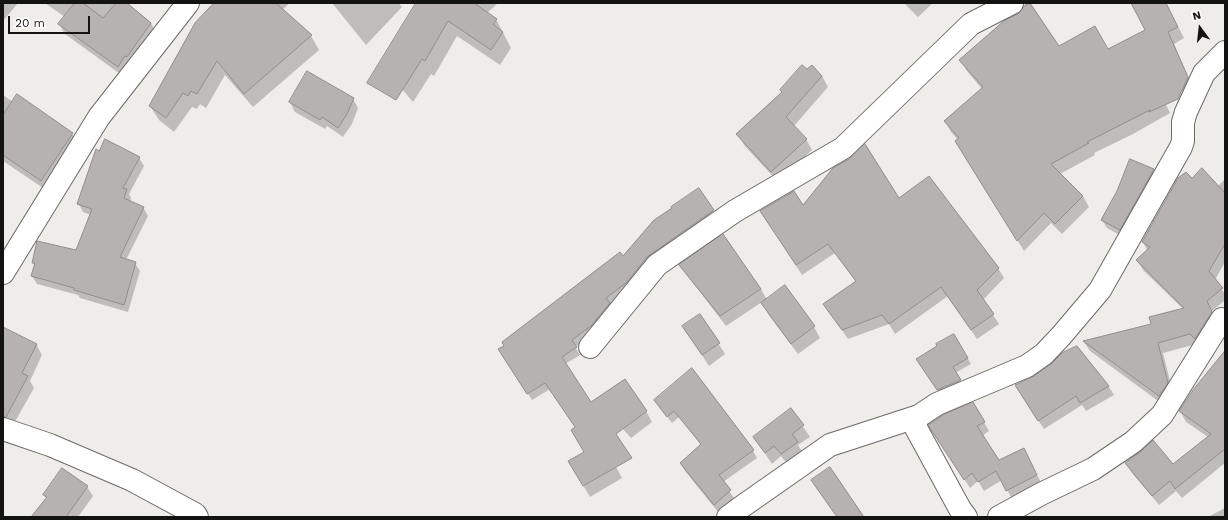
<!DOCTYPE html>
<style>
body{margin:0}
#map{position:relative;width:1228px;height:520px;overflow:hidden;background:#efedea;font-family:"Work Sans",sans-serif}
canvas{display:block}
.frame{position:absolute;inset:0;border:4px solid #131312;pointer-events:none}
.north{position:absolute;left:1180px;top:8px;width:40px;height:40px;-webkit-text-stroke:3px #fff;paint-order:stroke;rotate:345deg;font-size:11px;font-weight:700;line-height:16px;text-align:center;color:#131312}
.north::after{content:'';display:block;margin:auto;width:14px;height:18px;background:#131312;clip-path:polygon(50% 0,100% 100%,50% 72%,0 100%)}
.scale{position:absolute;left:8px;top:16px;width:82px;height:18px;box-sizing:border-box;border:2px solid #131312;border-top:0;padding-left:5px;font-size:12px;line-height:14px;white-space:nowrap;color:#131312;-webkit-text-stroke:3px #fff;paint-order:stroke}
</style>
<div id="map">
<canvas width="1228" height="520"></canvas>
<div class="frame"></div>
<div class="north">N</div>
<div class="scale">20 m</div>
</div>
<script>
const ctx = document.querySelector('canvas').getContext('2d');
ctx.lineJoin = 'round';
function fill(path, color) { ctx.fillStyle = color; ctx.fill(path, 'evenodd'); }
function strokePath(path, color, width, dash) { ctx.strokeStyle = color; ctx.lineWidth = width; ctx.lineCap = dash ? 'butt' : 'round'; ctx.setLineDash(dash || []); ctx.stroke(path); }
fill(new Path2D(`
 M 3,3 L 18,3 L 3,21 Z
 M 45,3 L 126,3 L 151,23 L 156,33 L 123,76 L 65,34 L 59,24 L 65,17 Z
 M 215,3 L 290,3 L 282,10 L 311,36 L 319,50 L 253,107 L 225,75 L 206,108 L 200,104 L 197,109 L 192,107 L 174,132 L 159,120 L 150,106 Z
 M 332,3 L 399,3 L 402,7 L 366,45 Z
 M 417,3 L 498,3 L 487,13 L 496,19 L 511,48 L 500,65 L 457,36 L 434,76 L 431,74 L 413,102 L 391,76 Z
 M 904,3 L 933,3 L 918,17 Z
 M 1025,3 L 1030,3 L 1059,47 L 1107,50 L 1146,30 L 1132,3 L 1166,3 L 1184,38 L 1174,44 L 1192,86 L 1179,92 L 1149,68 L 1170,113 L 1133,134 L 1094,153 L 1095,155 L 1060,174 L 1083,196 L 1089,207 L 1062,234 L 1051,223 L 1024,251 L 963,152 L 958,140 L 951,132 L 945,121 L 982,89 L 967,71 L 960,60 L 1024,10 Z
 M 807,71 L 822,76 L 828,87 L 794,126 L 806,139 L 812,150 L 778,182 L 744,145 L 738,134 L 783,93 L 781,90 Z
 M 3,95 L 13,102 L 72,134 L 78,144 L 46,190 L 3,161 Z
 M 353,99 L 358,108 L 352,124 L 343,137 L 327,126 L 325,129 L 295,112 L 290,102 Z
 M 99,152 L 139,158 L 144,166 L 129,194 L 131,198 L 130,202 L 143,207 L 148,216 L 126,260 L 135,263 L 140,271 L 128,312 L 80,298 L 78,295 L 37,284 L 32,276 L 35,266 L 33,263 L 77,252 L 91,215 L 83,212 L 79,204 Z
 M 1154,169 L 1159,178 L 1125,238 L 1107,228 L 1102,220 Z
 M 1225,179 L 1225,262 L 1215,280 L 1225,294 L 1225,300 L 1212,311 L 1217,322 L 1196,344 L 1163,353 L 1173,393 L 1165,406 L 1090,351 L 1084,342 L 1152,325 L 1183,309 L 1143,270 L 1137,260 L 1147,250 L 1143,242 L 1192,180 L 1218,186 Z
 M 699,190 L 717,218 L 630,290 L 610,305 L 613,311 L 596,332 L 575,347 L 580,355 L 565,364 L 550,389 L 532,400 L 504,356 L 505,346 L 623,257 Z
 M 899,200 L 998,268 L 1004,278 L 983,300 L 999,324 L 977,339 L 948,296 L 895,334 L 889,324 L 848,339 L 825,305 L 856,282 L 835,253 L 802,275 L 761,211 L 803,206 Z
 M 681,265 L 761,289 L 767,300 L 814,327 L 820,338 L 798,354 L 768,314 L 762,302 L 726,326 L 687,275 Z
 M 700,315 L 725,354 L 709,366 L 683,326 Z
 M 3,328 L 36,344 L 42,355 L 30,381 L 34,388 L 12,427 L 3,423 Z
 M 954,335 L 971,364 L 955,373 L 963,386 L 941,395 L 921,365 Z
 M 1076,347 L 1109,387 L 1114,395 L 1086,411 L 1082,405 L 1044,429 L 1021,394 L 1035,377 Z
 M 1225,376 L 1225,463 L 1182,498 L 1176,491 L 1159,505 L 1132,473 L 1126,463 L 1173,466 L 1208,437 L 1186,422 L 1180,411 Z
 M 655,400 L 753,451 L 757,458 L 723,482 L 734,498 L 718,512 L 685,471 L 681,464 L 701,445 L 679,417 L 672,423 Z
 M 973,403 L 989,431 L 982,436 L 998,462 L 1028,459 L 1042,484 L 1012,499 L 1002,480 L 984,491 L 978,481 L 970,488 L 935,434 Z
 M 605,409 L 646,411 L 652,422 L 631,438 Z
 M 791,409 L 810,437 L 798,445 L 803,453 L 788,465 L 781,456 L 772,464 L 754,437 Z
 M 569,461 L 616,467 L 622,478 L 590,497 Z
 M 87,487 L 93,496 L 78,517 L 39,517 L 47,499 L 44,495 Z
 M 1225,508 L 1225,517 L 1208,517 Z`), '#0003');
const building = new Path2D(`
 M 75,3 L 83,3 L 103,18 L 116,3 L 127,3 L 151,23 L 127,57 L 125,56 L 118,67 L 58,24 Z
 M 214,3 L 276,3 L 312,35 L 244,94 L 217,61 L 197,94 L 191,91 L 188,96 L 183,93 L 166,118 L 149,106 L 195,23 Z
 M 416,3 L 474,3 L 497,19 L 493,24 L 503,32 L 491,50 L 448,21 L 425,61 L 422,59 L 396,100 L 367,83 Z
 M 1030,3 L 1059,46 L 1095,26 L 1108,49 L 1145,30 L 1131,3 L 1166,3 L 1178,27 L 1168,32 L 1188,77 L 1178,99 L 1149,112 L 1150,110 L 1087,142 L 1089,143 L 1051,164 L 1083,196 L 1055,224 L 1044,213 L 1017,241 L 955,141 L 959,138 L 944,121 L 983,87 L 959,60 L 1005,20 L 1018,14 L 1023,7 Z
 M 802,65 L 807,69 L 812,65 L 822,76 L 786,117 L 807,139 L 771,172 L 736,134 L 782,92 L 780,90 Z
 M 307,71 L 354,98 L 347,114 L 338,128 L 322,117 L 320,120 L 289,102 Z
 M 17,94 L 73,133 L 41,181 L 3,155 L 3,115 Z
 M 105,139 L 140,157 L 123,188 L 127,189 L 124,198 L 144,207 L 120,257 L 136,262 L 124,305 L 74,290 L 74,288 L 31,276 L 35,263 L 32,263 L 37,241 L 76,250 L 92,209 L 77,204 L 96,149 L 99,151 Z
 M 865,144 L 899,198 L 929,176 L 999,268 L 977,290 L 994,314 L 971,330 L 941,287 L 889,324 L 882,315 L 842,330 L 823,304 L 856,281 L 828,244 L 796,265 L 760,211 L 794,191 L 803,205 L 833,168 L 849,159 Z
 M 1130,159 L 1154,169 L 1120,230 L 1101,220 L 1117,191 Z
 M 1202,168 L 1225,193 L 1225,244 L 1209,271 L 1223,288 L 1207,301 L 1212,312 L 1195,339 L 1190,334 L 1158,343 L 1168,383 L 1159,396 L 1083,341 L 1151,324 L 1149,317 L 1184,308 L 1136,260 L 1150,247 L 1142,242 L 1178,178 L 1186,172 L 1192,178 Z
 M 699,188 L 714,210 L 647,257 L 626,283 L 606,298 L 610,303 L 592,325 L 572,340 L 577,347 L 562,357 L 591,402 L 625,379 L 647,411 L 616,434 L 632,458 L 583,486 L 568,461 L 584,452 L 571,430 L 575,427 L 545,383 L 527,394 L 498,349 L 504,346 L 502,342 L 620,252 L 623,256 L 654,220 L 672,208 L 671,207 Z
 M 723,234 L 761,289 L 720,316 L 679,265 Z
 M 785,285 L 815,326 L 791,344 L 761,303 Z
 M 700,314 L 720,343 L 702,355 L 682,326 Z
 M 3,327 L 37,344 L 22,373 L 28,376 L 6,417 L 3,417 Z
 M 954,334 L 968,358 L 953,367 L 961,380 L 937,390 L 916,359 L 937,346 L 936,344 Z
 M 1077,346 L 1109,386 L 1080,403 L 1076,396 L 1038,421 L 1015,385 L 1034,376 L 1051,364 L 1062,353 Z
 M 1225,351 L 1225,449 L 1175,489 L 1170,481 L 1152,496 L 1125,463 L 1140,452 L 1153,440 L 1173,464 L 1211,434 L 1179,411 L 1193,390 Z
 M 692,368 L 754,450 L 719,475 L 731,490 L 714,505 L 680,463 L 701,444 L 674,411 L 667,417 L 654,400 Z
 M 973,402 L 985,422 L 977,426 L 999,460 L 1024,448 L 1037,475 L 1006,491 L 996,471 L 978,482 L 972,473 L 964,480 L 928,425 L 943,415 Z
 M 791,408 L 804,425 L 792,434 L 798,442 L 781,454 L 774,446 L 765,453 L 753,437 Z
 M 830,467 L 864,517 L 837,517 L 811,480 Z
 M 62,468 L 88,486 L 66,517 L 31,517 L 47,497 L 43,495 Z`);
fill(building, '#b6b2b1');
strokePath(building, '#908d8c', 1);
const minor = new Path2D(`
 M 3,273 L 99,117 L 188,3
 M 590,347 L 657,265 L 735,211 L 843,148 L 971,24 L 1012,3
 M 3,429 L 50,445 L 132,480 L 195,514 L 197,517
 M 728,517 L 740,508 L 830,445 L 919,416
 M 966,517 L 960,509 L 916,428 L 916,421 L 919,416 L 937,404 L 1027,366 L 1044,354 L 1061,336 L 1100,290 L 1181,147 L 1183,141 L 1183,122 L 1186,112 L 1204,73 L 1225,52
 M 999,517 L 1041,494 L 1093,469 L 1133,442 L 1162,415 L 1222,319`);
strokePath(minor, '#6c6a67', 24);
strokePath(minor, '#fff', 22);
</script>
